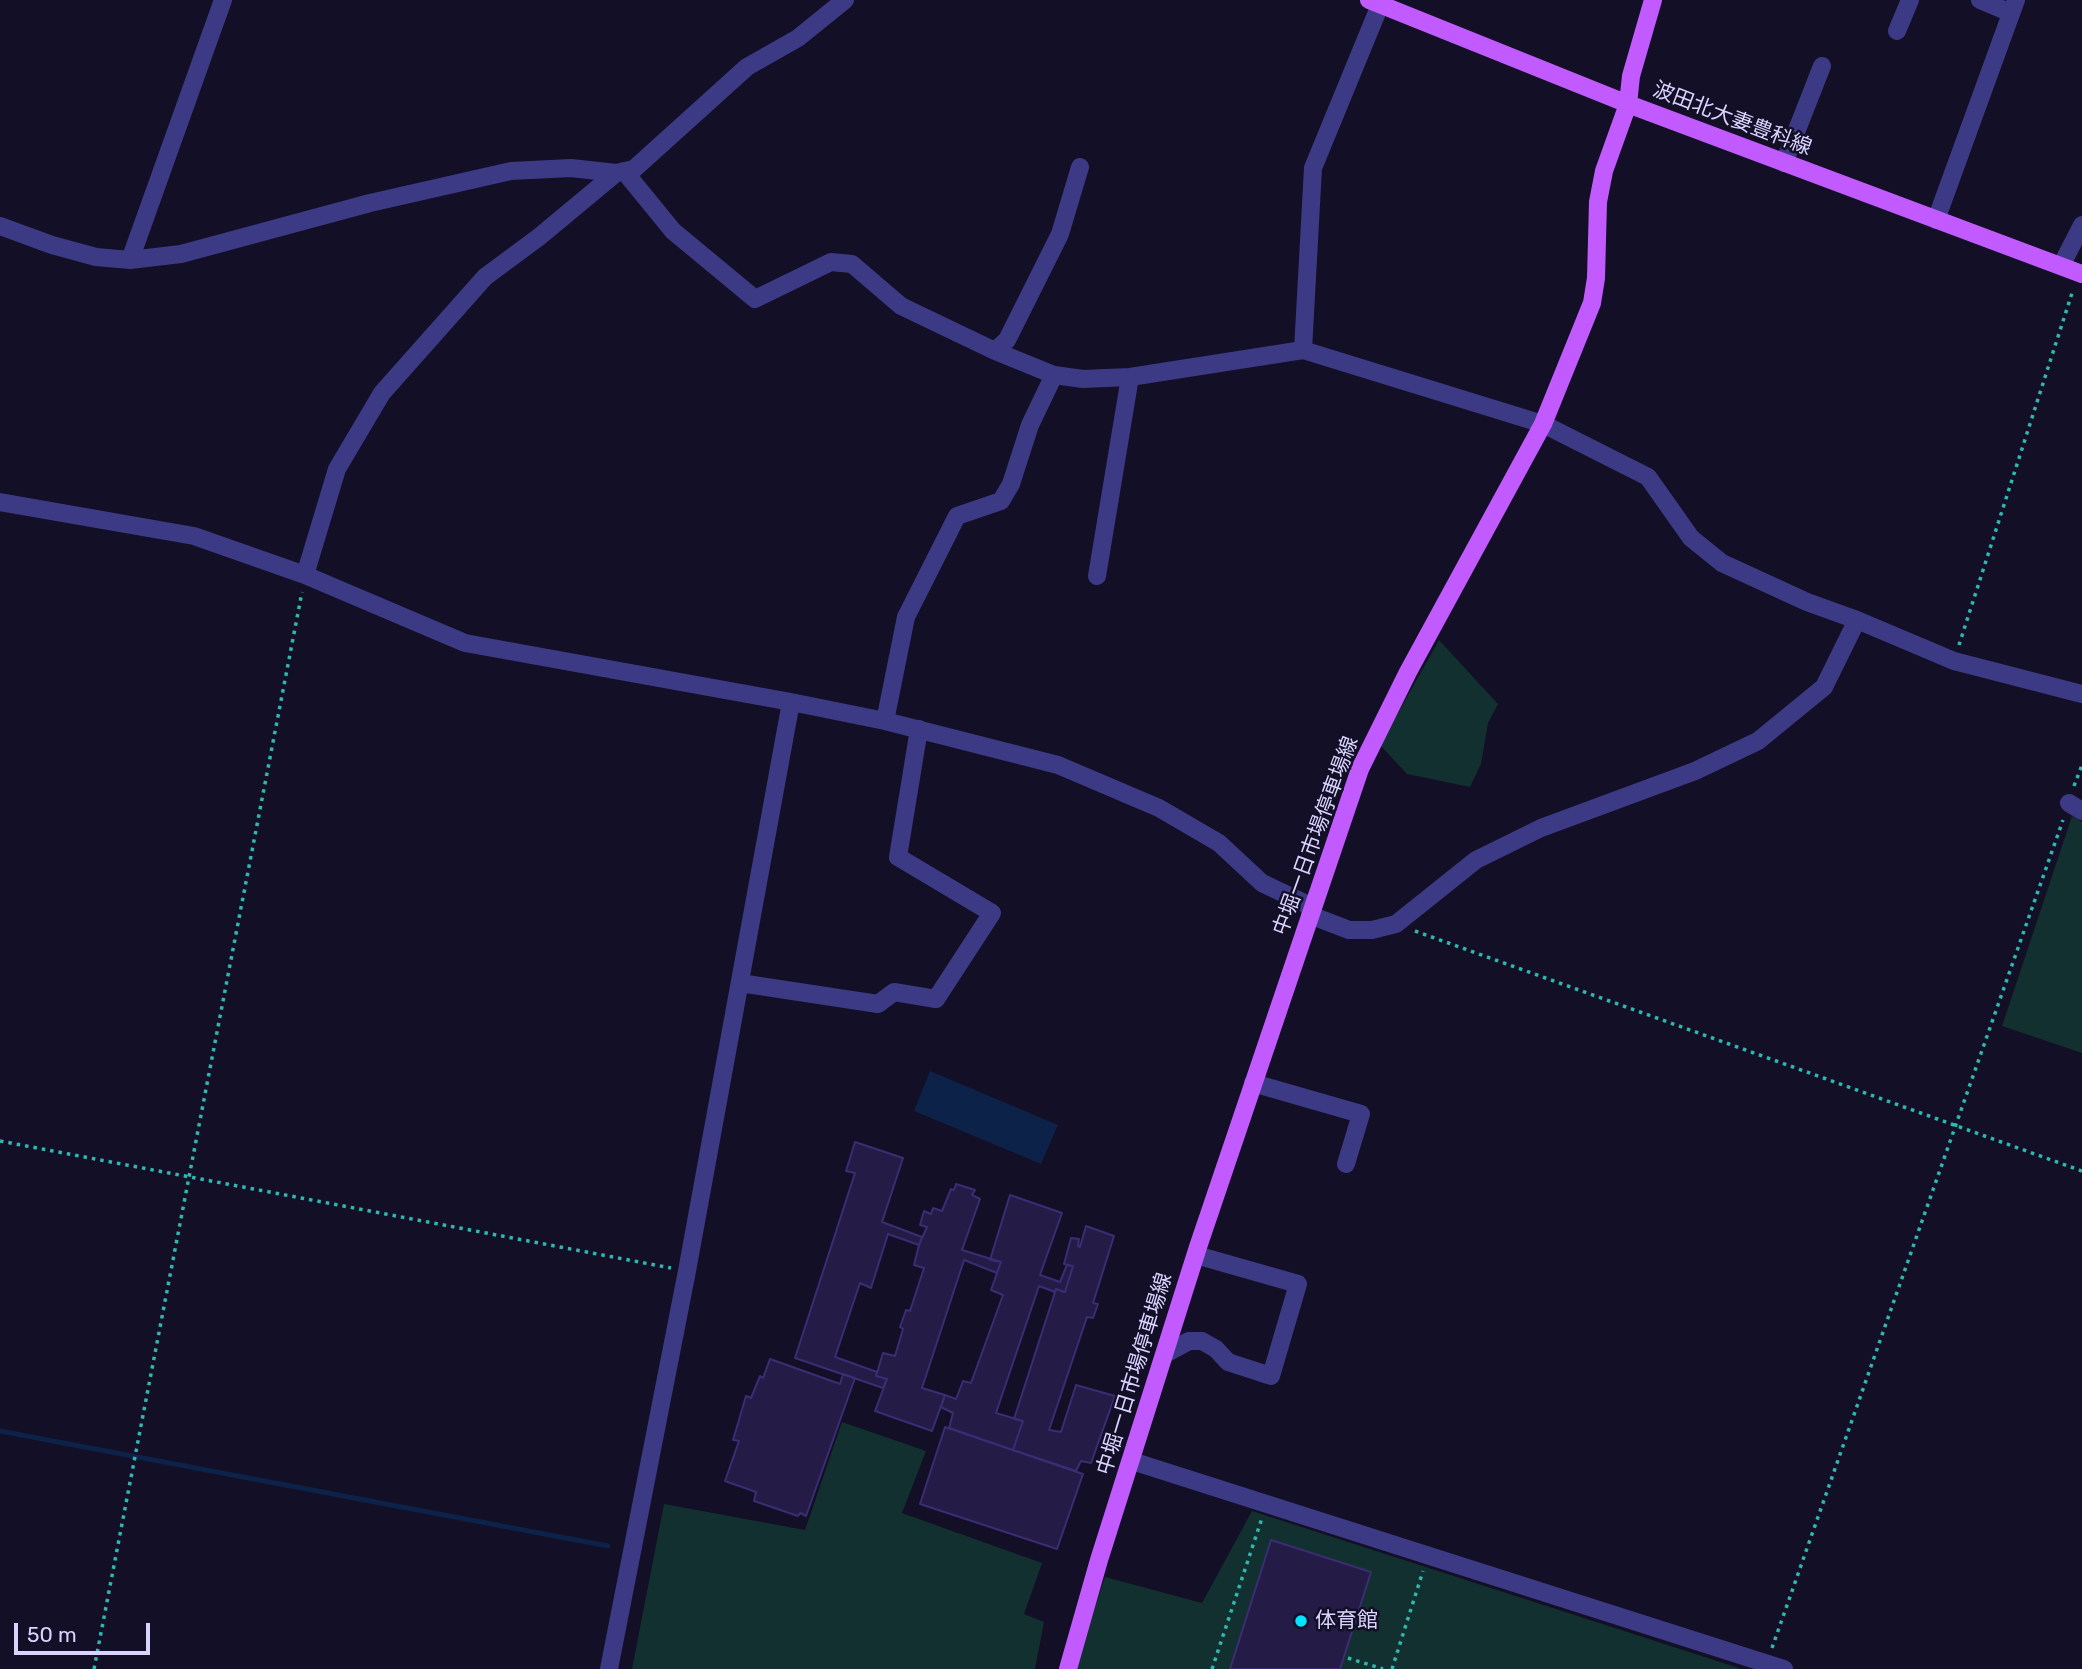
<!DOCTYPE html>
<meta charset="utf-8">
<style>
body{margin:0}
#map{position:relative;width:2082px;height:1669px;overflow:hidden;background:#130f26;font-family:Rubik,sans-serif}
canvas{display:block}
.scale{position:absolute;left:14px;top:1623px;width:136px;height:32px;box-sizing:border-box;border:4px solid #d9d4ff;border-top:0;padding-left:9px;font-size:21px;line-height:24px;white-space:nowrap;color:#d9d4ff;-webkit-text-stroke:5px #130f26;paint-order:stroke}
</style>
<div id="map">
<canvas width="2082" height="1669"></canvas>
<div class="scale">50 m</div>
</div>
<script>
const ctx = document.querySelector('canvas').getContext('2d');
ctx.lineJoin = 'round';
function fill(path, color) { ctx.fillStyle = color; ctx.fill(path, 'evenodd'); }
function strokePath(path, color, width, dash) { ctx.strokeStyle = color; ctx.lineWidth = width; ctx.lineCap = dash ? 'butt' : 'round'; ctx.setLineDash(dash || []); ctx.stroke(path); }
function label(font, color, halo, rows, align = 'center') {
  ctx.font = font + ' Rubik,"Noto Sans JP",sans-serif'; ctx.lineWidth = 5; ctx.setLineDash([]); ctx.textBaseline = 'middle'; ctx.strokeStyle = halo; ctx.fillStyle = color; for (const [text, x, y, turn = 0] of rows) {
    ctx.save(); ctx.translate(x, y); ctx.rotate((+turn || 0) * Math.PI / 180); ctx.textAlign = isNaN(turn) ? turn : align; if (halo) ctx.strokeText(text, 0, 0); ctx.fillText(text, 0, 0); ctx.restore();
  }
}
fill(new Path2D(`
 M 1439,640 L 1498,704 L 1488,723 L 1481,764 L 1470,787 L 1407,774 L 1380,745 Z
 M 2072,816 L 2082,822 L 2082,1053 L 2002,1026 Z
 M 842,1422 L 926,1451 L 902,1513 L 1042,1563 L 1024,1614 L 1044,1622 L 1035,1669 L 632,1669 L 664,1504 L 805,1530 Z
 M 1252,1511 L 1742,1669 L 1077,1669 L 1079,1656 L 1105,1577 L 1202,1603 Z`), '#12302f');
fill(new Path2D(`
 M 930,1071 L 1058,1125 L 1041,1164 L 914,1111 Z`), '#0c2248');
strokePath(new Path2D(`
 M 0,1431 L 608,1546`), '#0c2248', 5);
const building = new Path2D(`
 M 855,1142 L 903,1158 L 882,1222 L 922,1237 L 919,1245 L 888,1234 L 871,1288 L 860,1283 L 835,1357 L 877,1372 L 876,1376 L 887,1379 L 883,1388 L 795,1358 L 855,1173 L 846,1171 Z
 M 956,1184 L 975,1190 L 972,1195 L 980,1199 L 962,1250 L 1001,1262 L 997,1273 L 964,1260 L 922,1388 L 945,1395 L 932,1431 L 875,1411 L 887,1379 L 876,1376 L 883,1353 L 895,1356 L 903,1329 L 900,1327 L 906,1310 L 910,1311 L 924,1268 L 914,1265 L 919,1245 L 927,1227 L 920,1225 L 924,1211 L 931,1214 L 933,1208 L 942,1211 L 951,1189 L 954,1190 Z
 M 1010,1195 L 1062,1213 L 1040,1275 L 1060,1282 L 1067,1265 L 1073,1266 L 1065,1292 L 1056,1289 L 1055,1292 L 1039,1286 L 996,1413 L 1023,1421 L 1013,1450 L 949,1428 L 953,1413 L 941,1407 L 945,1395 L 956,1399 L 963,1381 L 971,1383 L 1003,1295 L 991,1290 L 1001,1262 L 990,1260 Z
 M 1086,1226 L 1114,1236 L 1093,1303 L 1098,1304 L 1093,1318 L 1087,1317 L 1049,1430 L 1061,1432 L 1076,1385 L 1115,1396 L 1091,1463 L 1081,1461 L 1076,1471 L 1013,1450 L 1023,1421 L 1014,1419 L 1056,1289 L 1065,1292 L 1073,1266 L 1064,1264 L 1071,1238 L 1079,1239 L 1078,1246 L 1080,1247 Z
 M 770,1359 L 840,1384 L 843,1374 L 855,1378 L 806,1516 L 800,1513 L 798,1516 L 754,1501 L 756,1492 L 725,1481 L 739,1441 L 733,1440 L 746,1396 L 751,1398 L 760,1376 L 763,1378 Z
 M 945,1427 L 1083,1474 L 1057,1549 L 920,1504 Z
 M 1271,1540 L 1371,1572 L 1340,1669 L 1230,1669 Z`);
fill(building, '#241b47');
strokePath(building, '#3b2d73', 2);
strokePath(new Path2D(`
 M 1959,645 L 2073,290
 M 2074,786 L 2082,765
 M 1415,931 L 2082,1171
 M 0,1141 L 671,1268
 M 1772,1648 L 2063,820
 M 1348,1658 L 1383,1669
 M 94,1669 L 302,592
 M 1212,1669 L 1262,1518
 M 1392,1669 L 1423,1571`), '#2fb8b0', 3.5, [3.5, 5]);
strokePath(new Path2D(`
 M 1980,0 L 2011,13
 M 1897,31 L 1910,0
 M 1784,163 L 1822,66
 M 624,171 L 673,231 L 755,299 L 831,262 L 852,264 L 901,306 L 995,351 L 1054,375 L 1083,379 L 1130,377 L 1303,350 L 1543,424 L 1648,477 L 1691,538 L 1722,563 L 1807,602 L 1857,620 L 1954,661 L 2082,694
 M 1936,220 L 2016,0
 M 0,226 L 52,245 L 96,257 L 130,260 L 181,254 L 370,203 L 511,171 L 571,168 L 616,173 L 634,169 L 747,67 L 798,38 L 845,0
 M 130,260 L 223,0
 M 2061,266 L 2082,225
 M 1303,350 L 1313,168 L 1380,5
 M 995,351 L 1007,340 L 1060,234 L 1080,167
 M 0,502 L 194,536 L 305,575 L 465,643 L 791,702 L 885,721 L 1058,765 L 1159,808 L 1219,843 L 1262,883 L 1304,903 L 1313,905
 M 305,575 L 337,469 L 382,393 L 485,277 L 539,237 L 616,173
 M 1097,576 L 1130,377
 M 885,721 L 906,617 L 957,516 L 1001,501 L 1011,484 L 1030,425 L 1054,375
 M 2069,803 L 2082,811
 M 1310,915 L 1349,930 L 1372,930 L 1396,924 L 1476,860 L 1541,828 L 1695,771 L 1758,741 L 1824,687 L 1857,620
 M 740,983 L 878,1004 L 894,992 L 936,999 L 992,913 L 898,857 L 919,729
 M 1253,1083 L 1361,1114 L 1346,1164
 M 1165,1354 L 1189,1341 L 1202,1341 L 1216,1349 L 1228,1362 L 1271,1376 L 1298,1284 L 1196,1255
 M 1132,1461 L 1784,1669
 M 609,1669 L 687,1271 L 791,702`), '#3d3a85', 18);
strokePath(new Path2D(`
 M 1369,0 L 1628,104 L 2082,274
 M 1068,1669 L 1099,1560 L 1198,1247 L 1360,769 L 1408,672 L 1543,424 L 1592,303 L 1596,278 L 1598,202 L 1604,171 L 1628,104 L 1631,76 L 1653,0`), '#c25bff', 18);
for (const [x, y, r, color] of [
 [1301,1621,7,"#00e5ff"]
]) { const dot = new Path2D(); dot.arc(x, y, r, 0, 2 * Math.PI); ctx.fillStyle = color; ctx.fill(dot); strokePath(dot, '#130f26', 2.5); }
label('21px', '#d9d4ff', '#130f26', [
 ["波田北大妻豊科線",1732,119,21],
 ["中堀一日市場停車場線",1316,836,-70],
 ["中堀一日市場停車場線",1135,1374,-73]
]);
label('21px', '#d9d4ff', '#130f26', [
 ["体育館",1315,1621]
], 'left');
</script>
